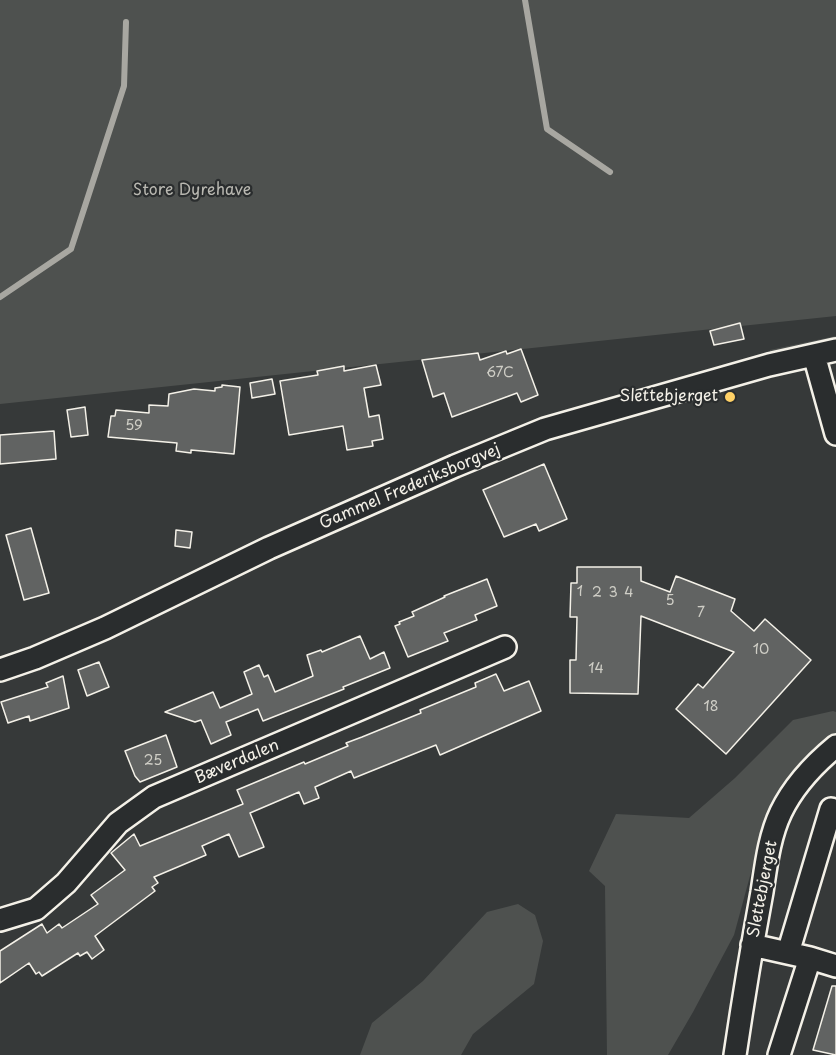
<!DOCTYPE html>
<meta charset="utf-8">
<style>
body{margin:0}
canvas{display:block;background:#363939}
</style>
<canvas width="836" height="1055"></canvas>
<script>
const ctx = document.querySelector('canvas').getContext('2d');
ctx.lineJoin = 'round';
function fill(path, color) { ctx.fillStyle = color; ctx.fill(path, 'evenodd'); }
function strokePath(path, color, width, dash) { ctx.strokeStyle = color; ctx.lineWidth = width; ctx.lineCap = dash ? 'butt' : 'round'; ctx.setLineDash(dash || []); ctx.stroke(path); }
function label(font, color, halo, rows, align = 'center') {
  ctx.font = font + ' "Playpen Sans",sans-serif'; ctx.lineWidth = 4.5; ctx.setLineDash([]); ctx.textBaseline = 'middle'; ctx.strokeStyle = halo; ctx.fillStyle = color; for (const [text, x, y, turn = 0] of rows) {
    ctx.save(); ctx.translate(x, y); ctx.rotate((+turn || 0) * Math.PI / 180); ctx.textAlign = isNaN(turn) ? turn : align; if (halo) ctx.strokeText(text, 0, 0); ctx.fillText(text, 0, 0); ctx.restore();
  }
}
fill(new Path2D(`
 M 0,0 L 836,0 L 836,316 L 0,404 Z
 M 836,336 L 836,339 L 770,354 L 770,350 Z
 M 833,711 L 836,712 L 836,741 L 783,787 L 766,817 L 734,935 L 693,1012 L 668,1055 L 607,1055 L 605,886 L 589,871 L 616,814 L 689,818 L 735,778 L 793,720 Z
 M 518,904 L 535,915 L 543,941 L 534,984 L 473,1034 L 461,1055 L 360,1055 L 372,1023 L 423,981 L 487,912 Z`), '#4e514f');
strokePath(new Path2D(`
 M 525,0 L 547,129 L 610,172
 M 0,297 L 71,249 L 124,86 L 126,22`), '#a8a7a1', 6);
const building = new Path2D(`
 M 740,323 L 744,339 L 714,345 L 710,331 Z
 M 521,349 L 538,395 L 521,402 L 517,393 L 452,417 L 444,393 L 433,397 L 422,360 L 478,353 L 480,360 L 506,351 L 507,354 Z
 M 376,365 L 381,385 L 364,388 L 369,417 L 379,415 L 383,439 L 372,441 L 373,446 L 347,450 L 343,426 L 289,435 L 280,381 L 318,375 L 317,371 L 344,366 L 344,371 Z
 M 272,379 L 275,394 L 252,398 L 250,383 Z
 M 222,385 L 240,387 L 234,454 L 191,450 L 191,453 L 176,451 L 177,443 L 108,437 L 111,416 L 115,416 L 116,410 L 149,413 L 149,405 L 168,406 L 169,394 L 194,389 L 215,391 L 215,388 L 222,387 Z
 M 85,407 L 88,435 L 71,437 L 67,410 Z
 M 54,431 L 56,459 L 0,464 L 0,435 Z
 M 544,464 L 567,519 L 539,531 L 536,524 L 504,537 L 483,490 Z
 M 31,528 L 49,593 L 24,600 L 6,535 Z
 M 176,530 L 192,532 L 190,548 L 175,546 Z
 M 577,567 L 641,567 L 641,581 L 670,592 L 676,576 L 735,599 L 731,611 L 754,631 L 765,619 L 811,660 L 726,754 L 676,709 L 698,684 L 703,688 L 734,652 L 641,616 L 638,694 L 570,693 L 570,660 L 576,660 L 577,617 L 570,617 L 571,583 L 577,583 Z
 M 487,579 L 497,606 L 475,615 L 477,620 L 444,633 L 448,641 L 408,657 L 395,626 L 400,624 L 399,622 L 414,616 L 412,612 L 445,597 L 444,596 Z
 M 360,636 L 370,659 L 384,652 L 390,668 L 343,687 L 344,689 L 263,721 L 258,709 L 226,722 L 231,735 L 211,744 L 201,720 L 195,722 L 165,712 L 213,692 L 220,708 L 252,694 L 244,672 L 259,665 L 264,677 L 268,675 L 275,692 L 313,676 L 307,655 L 321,650 L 322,652 Z
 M 99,662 L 109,687 L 87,696 L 78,670 Z
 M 496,674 L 504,691 L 529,681 L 541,711 L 440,755 L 436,745 L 354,778 L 351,771 L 315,787 L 319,798 L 304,804 L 299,792 L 250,813 L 264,847 L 239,857 L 229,834 L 202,846 L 206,855 L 154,877 L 158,883 L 152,887 L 155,891 L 95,936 L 104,950 L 92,959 L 87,952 L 80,956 L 78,953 L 42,976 L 39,972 L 36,974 L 29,963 L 0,983 L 0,951 L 42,924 L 47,933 L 59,924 L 62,928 L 98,904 L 91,895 L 125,870 L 111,853 L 134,834 L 140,846 L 243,804 L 237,790 L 304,762 L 305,764 L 348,746 L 346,743 L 362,737 L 421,713 L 420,710 L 476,687 L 475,683 Z
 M 63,676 L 69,708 L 30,721 L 29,716 L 8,723 L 1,702 L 48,687 L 46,683 Z
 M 166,735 L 177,767 L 140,782 L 135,776 L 125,751 Z
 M 832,986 L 836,986 L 836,1055 L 813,1050 Z`);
fill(building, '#616362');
strokePath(building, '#f4f1e8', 1.5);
const minor = new Path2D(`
 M 814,355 L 836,434
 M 0,670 L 35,658 L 105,628 L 269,548 L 455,466 L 545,429 L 769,365 L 836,350
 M 0,920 L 36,909 L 66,883 L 118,823 L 154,797 L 505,647
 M 752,945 L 810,958 L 779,1055
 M 788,953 L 831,809
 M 810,958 L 836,966
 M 735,1055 C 743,1001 752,946 762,892 C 766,866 769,837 781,812 C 794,785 813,765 836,746`);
strokePath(minor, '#f4f1e8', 26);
strokePath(minor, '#2a2d2e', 21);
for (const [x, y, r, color] of [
 [730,397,6,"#ffd166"]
]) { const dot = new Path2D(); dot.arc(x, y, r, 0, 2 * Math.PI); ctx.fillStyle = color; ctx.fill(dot); strokePath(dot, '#2a2d2e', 2); }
label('14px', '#cfcec6', null, [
 ["67C",500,373],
 ["59",134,426],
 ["1",580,592],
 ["2",597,593],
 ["3",613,593],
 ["4",629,593],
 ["5",670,601],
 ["7",701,613],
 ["10",761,650],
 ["14",596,669],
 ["18",711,707],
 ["25",153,761]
]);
label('16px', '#bab9b2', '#2a2d2e', [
 ["Store Dyrehave",192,191]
]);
label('16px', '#f4f1e8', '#2a2d2e', [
 ["Slettebjerget",718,397]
], 'right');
label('16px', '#f4f1e8', '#2a2d2e', [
 ["Gammel Frederiksborgvej",410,487,-23],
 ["Bæverdalen",237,762,-23],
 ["Slettebjerget",763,889,-79]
]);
</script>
